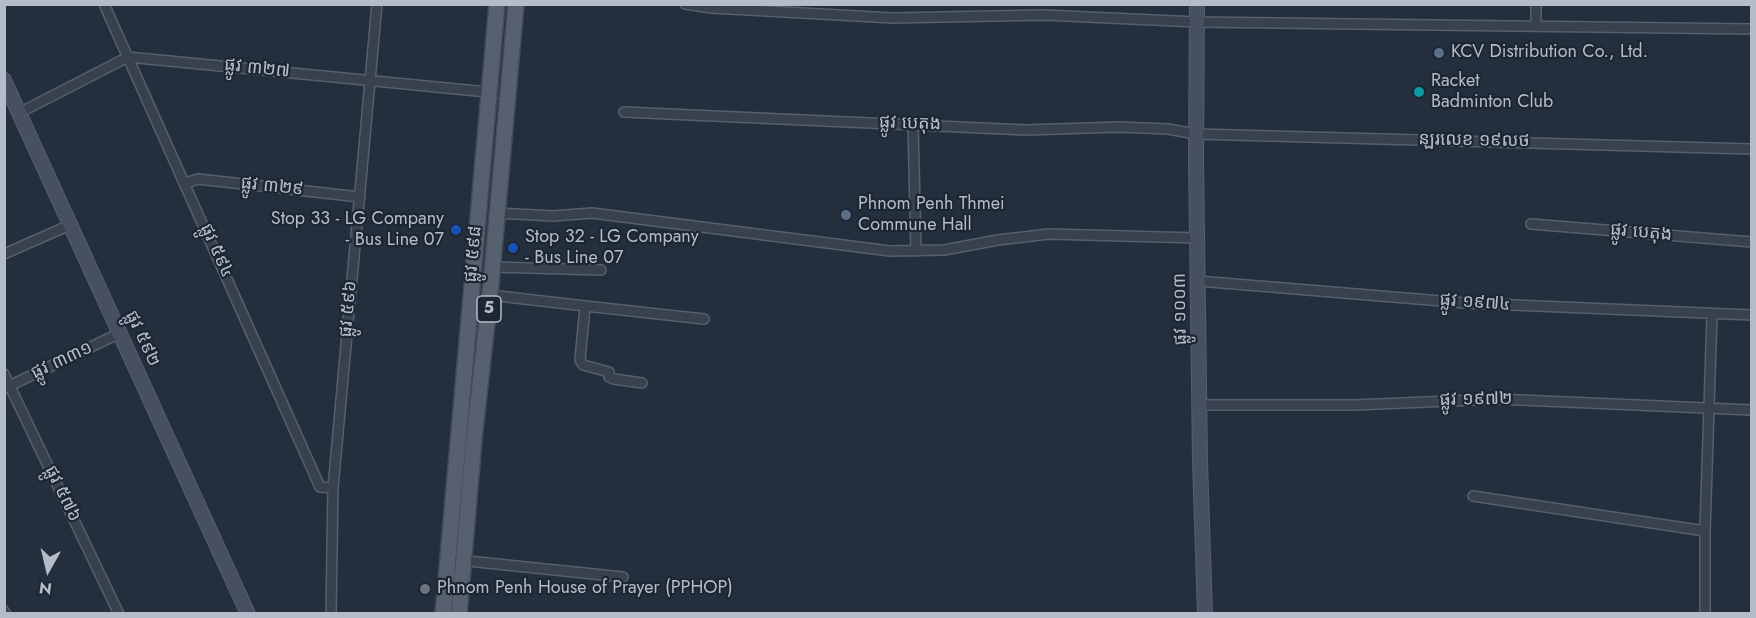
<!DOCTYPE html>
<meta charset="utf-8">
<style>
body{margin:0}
#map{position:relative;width:1756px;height:618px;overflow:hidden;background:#242f3e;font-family:Jost,sans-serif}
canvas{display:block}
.frame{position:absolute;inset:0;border:6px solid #b4bcc9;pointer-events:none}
.north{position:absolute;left:18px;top:540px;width:60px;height:60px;-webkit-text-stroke:4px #1d2633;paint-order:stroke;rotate:188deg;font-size:16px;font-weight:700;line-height:24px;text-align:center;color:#b4bcc9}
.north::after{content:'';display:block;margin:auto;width:21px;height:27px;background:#b4bcc9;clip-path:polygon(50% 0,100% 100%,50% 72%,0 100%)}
</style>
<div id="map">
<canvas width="1756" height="618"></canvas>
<div class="frame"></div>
<div class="north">N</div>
</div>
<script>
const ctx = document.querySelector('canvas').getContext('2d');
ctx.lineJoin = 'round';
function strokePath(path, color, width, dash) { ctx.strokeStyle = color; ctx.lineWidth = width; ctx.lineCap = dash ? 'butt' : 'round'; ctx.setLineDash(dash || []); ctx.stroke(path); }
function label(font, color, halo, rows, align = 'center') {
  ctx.font = font + ' Jost,"Noto Sans Khmer",sans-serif'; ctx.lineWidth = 4.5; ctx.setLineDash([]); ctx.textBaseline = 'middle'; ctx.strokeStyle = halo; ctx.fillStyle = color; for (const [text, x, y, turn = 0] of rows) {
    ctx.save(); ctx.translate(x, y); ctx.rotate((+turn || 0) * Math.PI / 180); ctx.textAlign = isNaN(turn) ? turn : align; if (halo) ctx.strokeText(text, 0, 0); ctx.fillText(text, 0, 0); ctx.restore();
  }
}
const street = new Path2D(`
 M 104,4 L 320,487 L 333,488
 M 685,4 L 712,8 L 893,18 L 1044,15 L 1197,22 L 1752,29
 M 1536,26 L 1536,4
 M 624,112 L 1026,130 L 1119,127 L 1168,129 L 1196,134 L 1752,149
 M 19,113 L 128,57 L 508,94
 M 913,124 L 916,251
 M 186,183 L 198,179 L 360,197
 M 497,213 L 553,216 L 592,213 L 890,251 L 944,250 L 998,240 L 1049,234 L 1198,238
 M 1531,224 L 1752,242
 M 4,254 L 70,225
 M 493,267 L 601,270
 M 1198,281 L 1466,303 L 1752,315
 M 490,295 L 585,306 L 580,360 L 583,365 L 609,372 L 609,377 L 614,379 L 642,383
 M 585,306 L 704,319
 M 4,374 L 119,614
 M 5,388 L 120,333
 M 1199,405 L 1355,405 L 1497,399 L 1752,410
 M 1473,496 L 1705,531
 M 448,559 L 623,577
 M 4,611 L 6,614
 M 331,614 L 333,488 L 377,4
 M 1705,614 L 1705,531 L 1712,315`);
const secondary = new Path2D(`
 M 1197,4 L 1196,158 L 1200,461 L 1205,614
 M 4,80 L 248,614`);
const primary = new Path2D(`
 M 443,614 L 497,4
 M 459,614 L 474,439 L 490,295 L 516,4`);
strokePath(street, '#565f6c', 12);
strokePath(secondary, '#565f6c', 16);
strokePath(primary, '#414a57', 18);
strokePath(street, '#38414e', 9);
strokePath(secondary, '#465061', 14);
strokePath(primary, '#56606e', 15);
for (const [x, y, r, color] of [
 [1439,53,6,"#5c6f8a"],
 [1419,92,6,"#0f9aa8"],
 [846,215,6,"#5c6f8a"],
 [456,230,6,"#1a4fb4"],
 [513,248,6,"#1a4fb4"],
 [425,589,6,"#6b7280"]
]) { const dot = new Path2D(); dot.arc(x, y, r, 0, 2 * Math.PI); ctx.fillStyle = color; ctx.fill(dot); strokePath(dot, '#1d2633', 2); }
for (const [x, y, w] of [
 [489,309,24]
]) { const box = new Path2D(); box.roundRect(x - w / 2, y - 13, w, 26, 4.5); ctx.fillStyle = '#1d2633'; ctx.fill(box); strokePath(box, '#b4bcc9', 1.5); }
label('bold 16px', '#b4bcc9', null, [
 ["5",489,309]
]);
label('18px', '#b4bcc9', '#1d2633', [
 ["KCV Distribution Co., Ltd.",1451,53],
 ["Racket",1431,82],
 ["Badminton Club",1431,103],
 ["Phnom Penh Thmei",858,205],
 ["Commune Hall",858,226],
 ["Stop 33 - LG Company",444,220,"right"],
 ["- Bus Line 07",444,241,"right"],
 ["Stop 32 - LG Company",525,238],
 ["- Bus Line 07",525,259],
 ["Phnom Penh House of Prayer (PPHOP)",437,589]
], 'left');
label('18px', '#b4bcc9', '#1d2633', [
 ["ផ្លូវ ៣២៧",257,69,6],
 ["ផ្លូវ បេតុង",910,124,2],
 ["ន្ឡរលេខ ១៩លថ",1474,141,1],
 ["ផ្លូវ ៣២៩",272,187,6],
 ["ផ្លូវ បេតុង",1641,233,5],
 ["ផ្លូវ ៥៩៤",216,251,66],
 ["ផ្លូវ ៥៩៨",474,254,-85],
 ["ផ្លូវ ១៩៧៤",1475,303,4],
 ["ផ្លូវ ៥៩៦",349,309,-85],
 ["ផ្លូវ ១០០៣",1181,309,-91],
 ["ផ្លូវ ៥៩២",142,339,65],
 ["ផ្លូវ ៣៣១",62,361,-25],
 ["ផ្លូវ ១៩៧២",1476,400,-1],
 ["ផ្លូវ ៥៧៦",62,494,64]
]);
</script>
